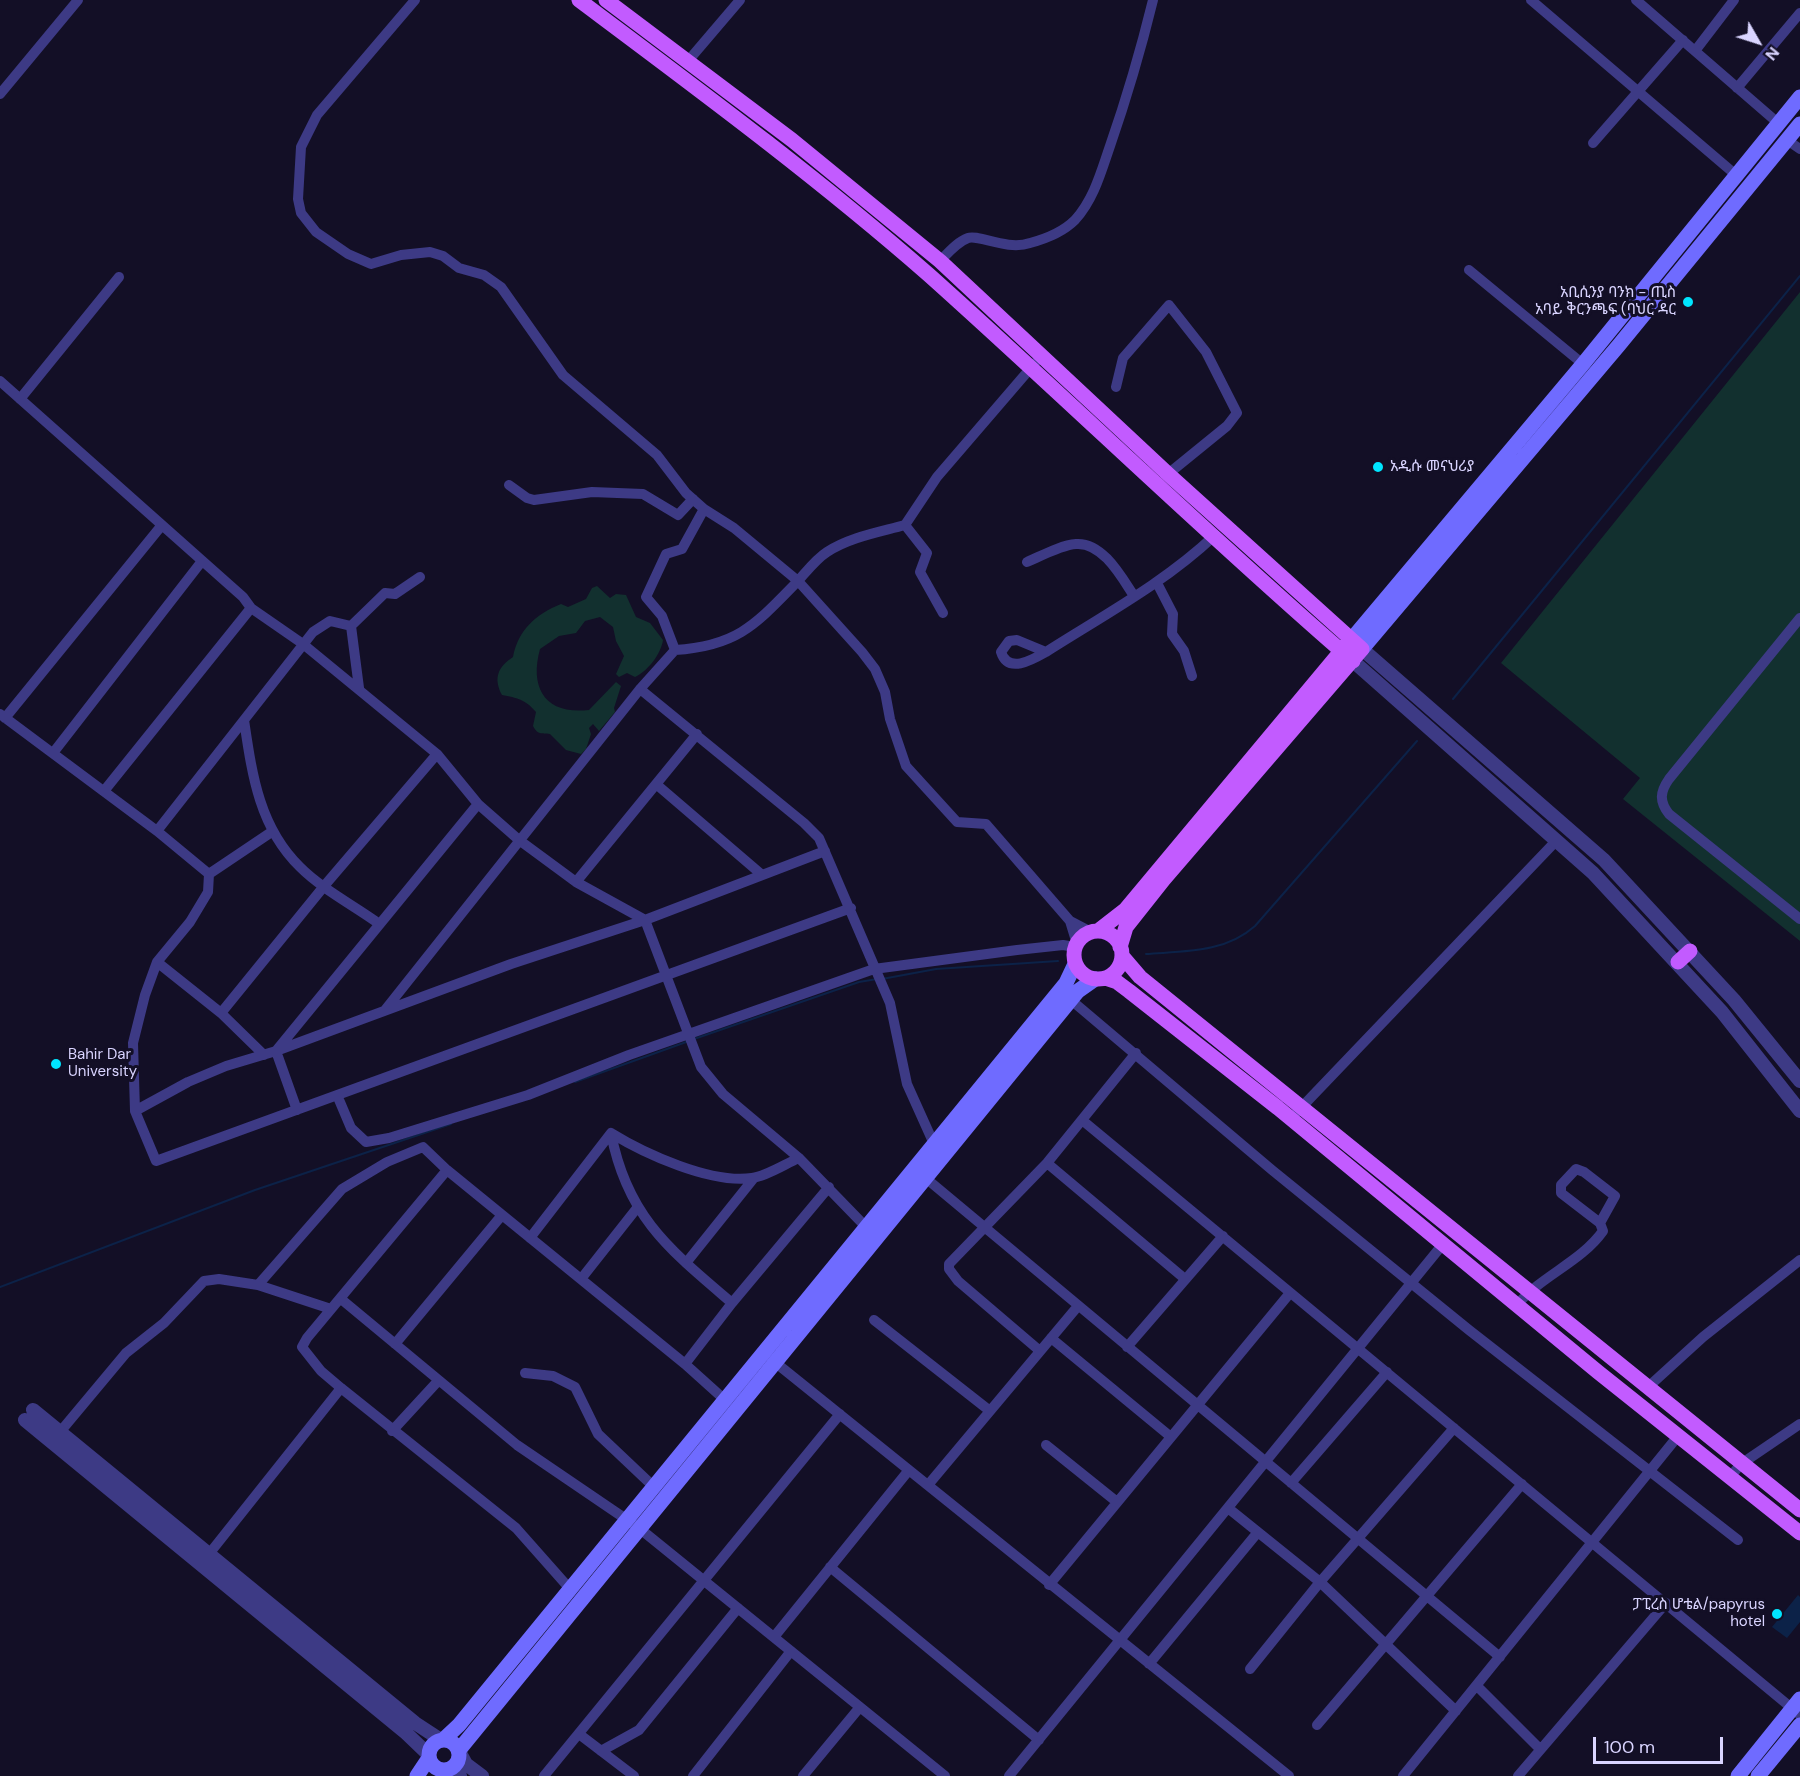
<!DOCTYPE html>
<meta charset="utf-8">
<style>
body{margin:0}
#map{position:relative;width:1800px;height:1776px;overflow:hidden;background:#130f26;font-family:"DM Sans",sans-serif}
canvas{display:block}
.north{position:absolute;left:1728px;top:12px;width:60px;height:60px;-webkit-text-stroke:4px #130f26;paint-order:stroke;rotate:129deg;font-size:16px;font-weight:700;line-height:24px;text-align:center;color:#d9d4ff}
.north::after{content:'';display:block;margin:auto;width:21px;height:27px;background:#d9d4ff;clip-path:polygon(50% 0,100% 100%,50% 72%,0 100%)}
.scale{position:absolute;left:1593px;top:1737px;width:130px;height:27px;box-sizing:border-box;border:3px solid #d9d4ff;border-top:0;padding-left:8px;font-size:18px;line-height:21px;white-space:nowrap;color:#d9d4ff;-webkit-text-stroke:4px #130f26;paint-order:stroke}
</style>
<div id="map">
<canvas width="1800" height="1776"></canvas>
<div class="north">N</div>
<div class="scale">100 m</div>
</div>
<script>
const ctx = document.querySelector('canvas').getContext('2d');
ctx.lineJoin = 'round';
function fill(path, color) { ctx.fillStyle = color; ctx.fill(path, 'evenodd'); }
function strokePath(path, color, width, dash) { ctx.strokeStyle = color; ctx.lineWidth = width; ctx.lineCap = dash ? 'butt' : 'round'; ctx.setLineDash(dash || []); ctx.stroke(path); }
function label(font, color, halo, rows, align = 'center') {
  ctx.font = font + ' "DM Sans","Noto Sans Ethiopic",sans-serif'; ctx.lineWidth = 6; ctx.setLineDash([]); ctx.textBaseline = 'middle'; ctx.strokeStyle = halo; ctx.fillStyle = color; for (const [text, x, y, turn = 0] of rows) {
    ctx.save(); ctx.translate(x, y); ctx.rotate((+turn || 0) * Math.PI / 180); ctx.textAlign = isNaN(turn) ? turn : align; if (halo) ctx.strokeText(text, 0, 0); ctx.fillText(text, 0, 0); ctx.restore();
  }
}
fill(new Path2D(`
 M 1800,292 L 1800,941 L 1623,799 L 1640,778 L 1501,663 Z
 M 597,586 L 610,598 L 616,594 L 626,595 L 636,617 L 650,623 L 663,640 C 661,654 648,671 635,677 L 627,673 L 619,677 L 616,674 L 624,656 L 616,641 L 613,627 L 600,617 L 585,621 L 576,633 L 559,636 L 540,649 C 529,689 546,715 589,710 L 616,682 L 621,686 L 614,708 L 615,712 L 599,731 L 593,724 L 589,728 L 591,734 L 586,749 L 581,754 L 566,750 L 550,734 C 541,733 538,735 533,726 L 536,712 C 525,699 517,698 502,695 C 493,678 498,667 513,657 C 518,630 536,614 561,604 L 568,607 L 586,599 L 592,588 Z`), '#12302f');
fill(new Path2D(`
 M 1798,1595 L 1800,1597 L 1800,1622 L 1787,1638 L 1772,1627 Z`), '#0c2248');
strokePath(new Path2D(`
 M 1453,699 L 1800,276
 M 1146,954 C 1184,951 1225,953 1255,926 L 1417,741
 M 882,979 L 936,969 L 1058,961
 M 694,1039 L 859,982 L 877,979
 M 575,1082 L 689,1041
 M 0,1287 L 255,1190 L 451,1124`), '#0c2248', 2);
strokePath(new Path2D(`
 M 415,0 L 317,115 L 301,147 L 298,199 L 301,213 L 316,232 L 348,254 L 371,264 L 401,255 L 430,252 L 443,256 L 459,268 L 484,275 L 501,287 L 563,375 L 657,455 L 686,493 L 704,509 L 734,528 L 798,581 L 862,652 L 875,669 L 885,692 L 890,719 L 906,766 L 957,822 L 986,824 L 1070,921
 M 1531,0 L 1736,175
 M 1636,0 L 1778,123
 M 1695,51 L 1734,0
 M 688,61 L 740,0
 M 1737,88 L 1800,13
 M 0,94 L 78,0
 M 1787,140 L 1800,149
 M 1593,143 L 1683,40
 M 940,261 C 948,253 957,242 968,238 C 978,234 1007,251 1030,243 C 1045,239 1064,231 1075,220 C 1094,199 1101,172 1110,146 C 1127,97 1141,49 1153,0
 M 1469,270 L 1583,364
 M 0,381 L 243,597 L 251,608 L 303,644 L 437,754 L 478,804 L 519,840 L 576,882 L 645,920 L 701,1067 L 723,1094 L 799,1158 L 866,1227
 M 1116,387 L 1123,358 L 1169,305 L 1206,352 L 1237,413 L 1227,426 L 1168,474
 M 20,399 L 119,277
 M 509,485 L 527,498 L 534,500 L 592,492 L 643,494 L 678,515 L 693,499
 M 905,525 L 927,553 L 920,572 L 943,613
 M 1027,562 C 1041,556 1061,545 1076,544 C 1103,542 1122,578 1134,596
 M 1157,583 L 1173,614 L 1172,634 L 1184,651 L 1192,676
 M 1800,618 L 1669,779 C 1660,792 1659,801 1669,814 L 1800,919
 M 1017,640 L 1046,652 C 1032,660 1008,674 1001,652 L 1009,641 Z
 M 675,650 L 662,616 L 646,597 L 666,554 L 682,549 L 704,509
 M 1046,652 C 1104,615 1164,583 1214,536
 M 359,688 L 351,626 L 385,593 L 395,594 L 420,577
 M 640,689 L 804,823 L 819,838 L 890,1003 L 907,1084 L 934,1144
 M 0,714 L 157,831 L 209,874 L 208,892 L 190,922 L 157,962 L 145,995 L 133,1043 L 135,1111 L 156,1161 L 851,908
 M 5,718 L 162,525
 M 244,720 C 252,774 259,827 300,867 C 322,889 353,905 378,923
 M 53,753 L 202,561
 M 656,784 L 761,874
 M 104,791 L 251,608
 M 157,831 L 313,632 L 330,621 L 351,626
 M 209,874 L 273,831
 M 576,882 L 697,734
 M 1077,944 L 1070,921 L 1091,932
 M 157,962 L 221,1013 L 264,1055
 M 1071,1000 L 1272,1170 L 1469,1330 L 1738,1540
 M 385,1010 L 640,689 L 675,650 C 738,646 756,624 798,581 C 807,571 816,559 827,552 C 850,537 880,532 905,525 L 937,477 L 1035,363
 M 221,1013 L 325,885 L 437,754
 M 337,1095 L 351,1128 L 366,1142 L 389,1138 L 528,1095 L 629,1055 L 874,969 L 1017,950 L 1063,945 L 1075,947
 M 297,1110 L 276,1051 L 478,804
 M 135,1111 L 188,1082 L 226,1066 L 276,1051 L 511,964 L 645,920 L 825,851
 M 1297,1112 L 1557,840
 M 1082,1120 L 1800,1715
 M 611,1133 C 627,1217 670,1250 732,1303
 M 1047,1163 L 1185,1279
 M 447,1170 L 307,1338 L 302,1347 L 321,1371 L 341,1388 L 516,1528 L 570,1589
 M 922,1175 L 1500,1657
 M 530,1238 L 611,1133 C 645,1154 711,1184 752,1178 C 767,1176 785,1164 799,1158
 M 686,1263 L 754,1178
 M 581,1279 L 637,1208
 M 258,1285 L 342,1189 L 387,1162 L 423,1147 L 447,1170 L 685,1364 L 725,1400
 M 341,1299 L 517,1445 L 639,1528 L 945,1776
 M 1517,1305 C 1541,1276 1581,1262 1603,1231 L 1600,1223 L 1561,1193 L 1561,1185 L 1576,1169 L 1584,1172 L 1615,1196 L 1600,1223
 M 874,1320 L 990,1411
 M 1051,1338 L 1171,1437
 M 395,1344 L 502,1215
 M 1127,1347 L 1223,1236
 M 1040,1351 L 958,1281 L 949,1269 L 949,1264 L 1047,1163 L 1136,1053
 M 771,1359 L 1289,1776
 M 685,1364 L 732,1303 L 829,1187
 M 525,1373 L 553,1376 L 575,1387 L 598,1434 L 654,1487
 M 1647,1388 L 1703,1337 L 1800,1260
 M 392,1431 L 438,1381
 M 60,1432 L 126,1353 L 164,1323 L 204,1281 L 219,1279 L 258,1285 L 331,1309
 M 1046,1445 L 1117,1502
 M 1730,1477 L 1741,1464 L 1800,1424
 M 1291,1483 L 1387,1372
 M 928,1485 L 1078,1306
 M 1228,1508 L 1320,1582 L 1456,1711
 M 209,1554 L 341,1388
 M 830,1567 L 1039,1740
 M 1049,1585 L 1290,1293
 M 774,1637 L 909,1470
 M 1149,1664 L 1258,1532
 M 1250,1669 L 1320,1582 L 1454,1428
 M 1477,1686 L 1540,1749
 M 1317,1725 L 1522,1484
 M 579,1734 L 634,1776
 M 601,1751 L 639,1730 L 738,1608
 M 544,1776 L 840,1414
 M 693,1776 L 791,1651
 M 803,1776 L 860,1707
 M 1009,1776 L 1443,1244
 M 1403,1776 L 1678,1436
 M 1518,1776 L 1666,1603`), '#3d3a85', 10);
strokePath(new Path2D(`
 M 1362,649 L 1604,860 L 1734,1000 L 1800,1081
 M 1353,661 L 1593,873 L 1722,1012 L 1800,1111
 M 33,1410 L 415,1723 L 441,1740
 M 25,1420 L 405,1732 L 429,1755
 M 460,1753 L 466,1764 L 482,1776
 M 447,1770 L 460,1776`), '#3d3a85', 14);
strokePath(new Path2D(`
 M 1351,640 L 1583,364 L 1800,97
 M 1362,649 L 1619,345 L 1800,124
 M429 1755a15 15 0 1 1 30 0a15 15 0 1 1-30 0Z
 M 443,1740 L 459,1725 L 1066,983 L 1075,964
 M 459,1750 L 1078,991 L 1095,979
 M 417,1776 L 429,1758
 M 1738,1776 L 1800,1699
 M 1758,1776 L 1800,1725`), '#6f6bff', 15);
strokePath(new Path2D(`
 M 579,0 C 698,89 817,177 929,275 C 1071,402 1208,536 1353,661
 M 606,0 L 792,140 L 940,261 L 1168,474 L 1362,649 L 1164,879 L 1126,927 L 1120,947
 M 1098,931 L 1125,910 L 1347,644
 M1074 955a24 24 0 1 1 48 0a24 24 0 1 1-48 0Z
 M 1122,956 L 1140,977 L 1800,1510
 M 1678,962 L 1690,951
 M 1105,978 L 1117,982 L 1129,991 L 1278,1108 L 1598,1372 L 1800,1533`), '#c25bff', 15);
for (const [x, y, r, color] of [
 [1688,302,6,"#00e5ff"],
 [1378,467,6,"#00e5ff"],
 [56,1064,6,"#00e5ff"],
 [1777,1614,6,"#00e5ff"]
]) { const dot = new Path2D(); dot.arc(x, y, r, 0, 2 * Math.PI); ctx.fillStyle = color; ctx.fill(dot); strokePath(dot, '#130f26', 2); }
label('15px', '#d9d4ff', '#130f26', [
 ["አቢሲንያ ባንክ - ጢስ",1676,293],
 ["አባይ ቅርንጫፍ (ባህር ዳር",1676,310],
 ["አዲሱ መናህሪያ",1390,467,"left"],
 ["Bahir Dar",68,1055,"left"],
 ["University",68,1072,"left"],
 ["ፓፒረስ ሆቴል/papyrus",1765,1605],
 ["hotel",1765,1622]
], 'right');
</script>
